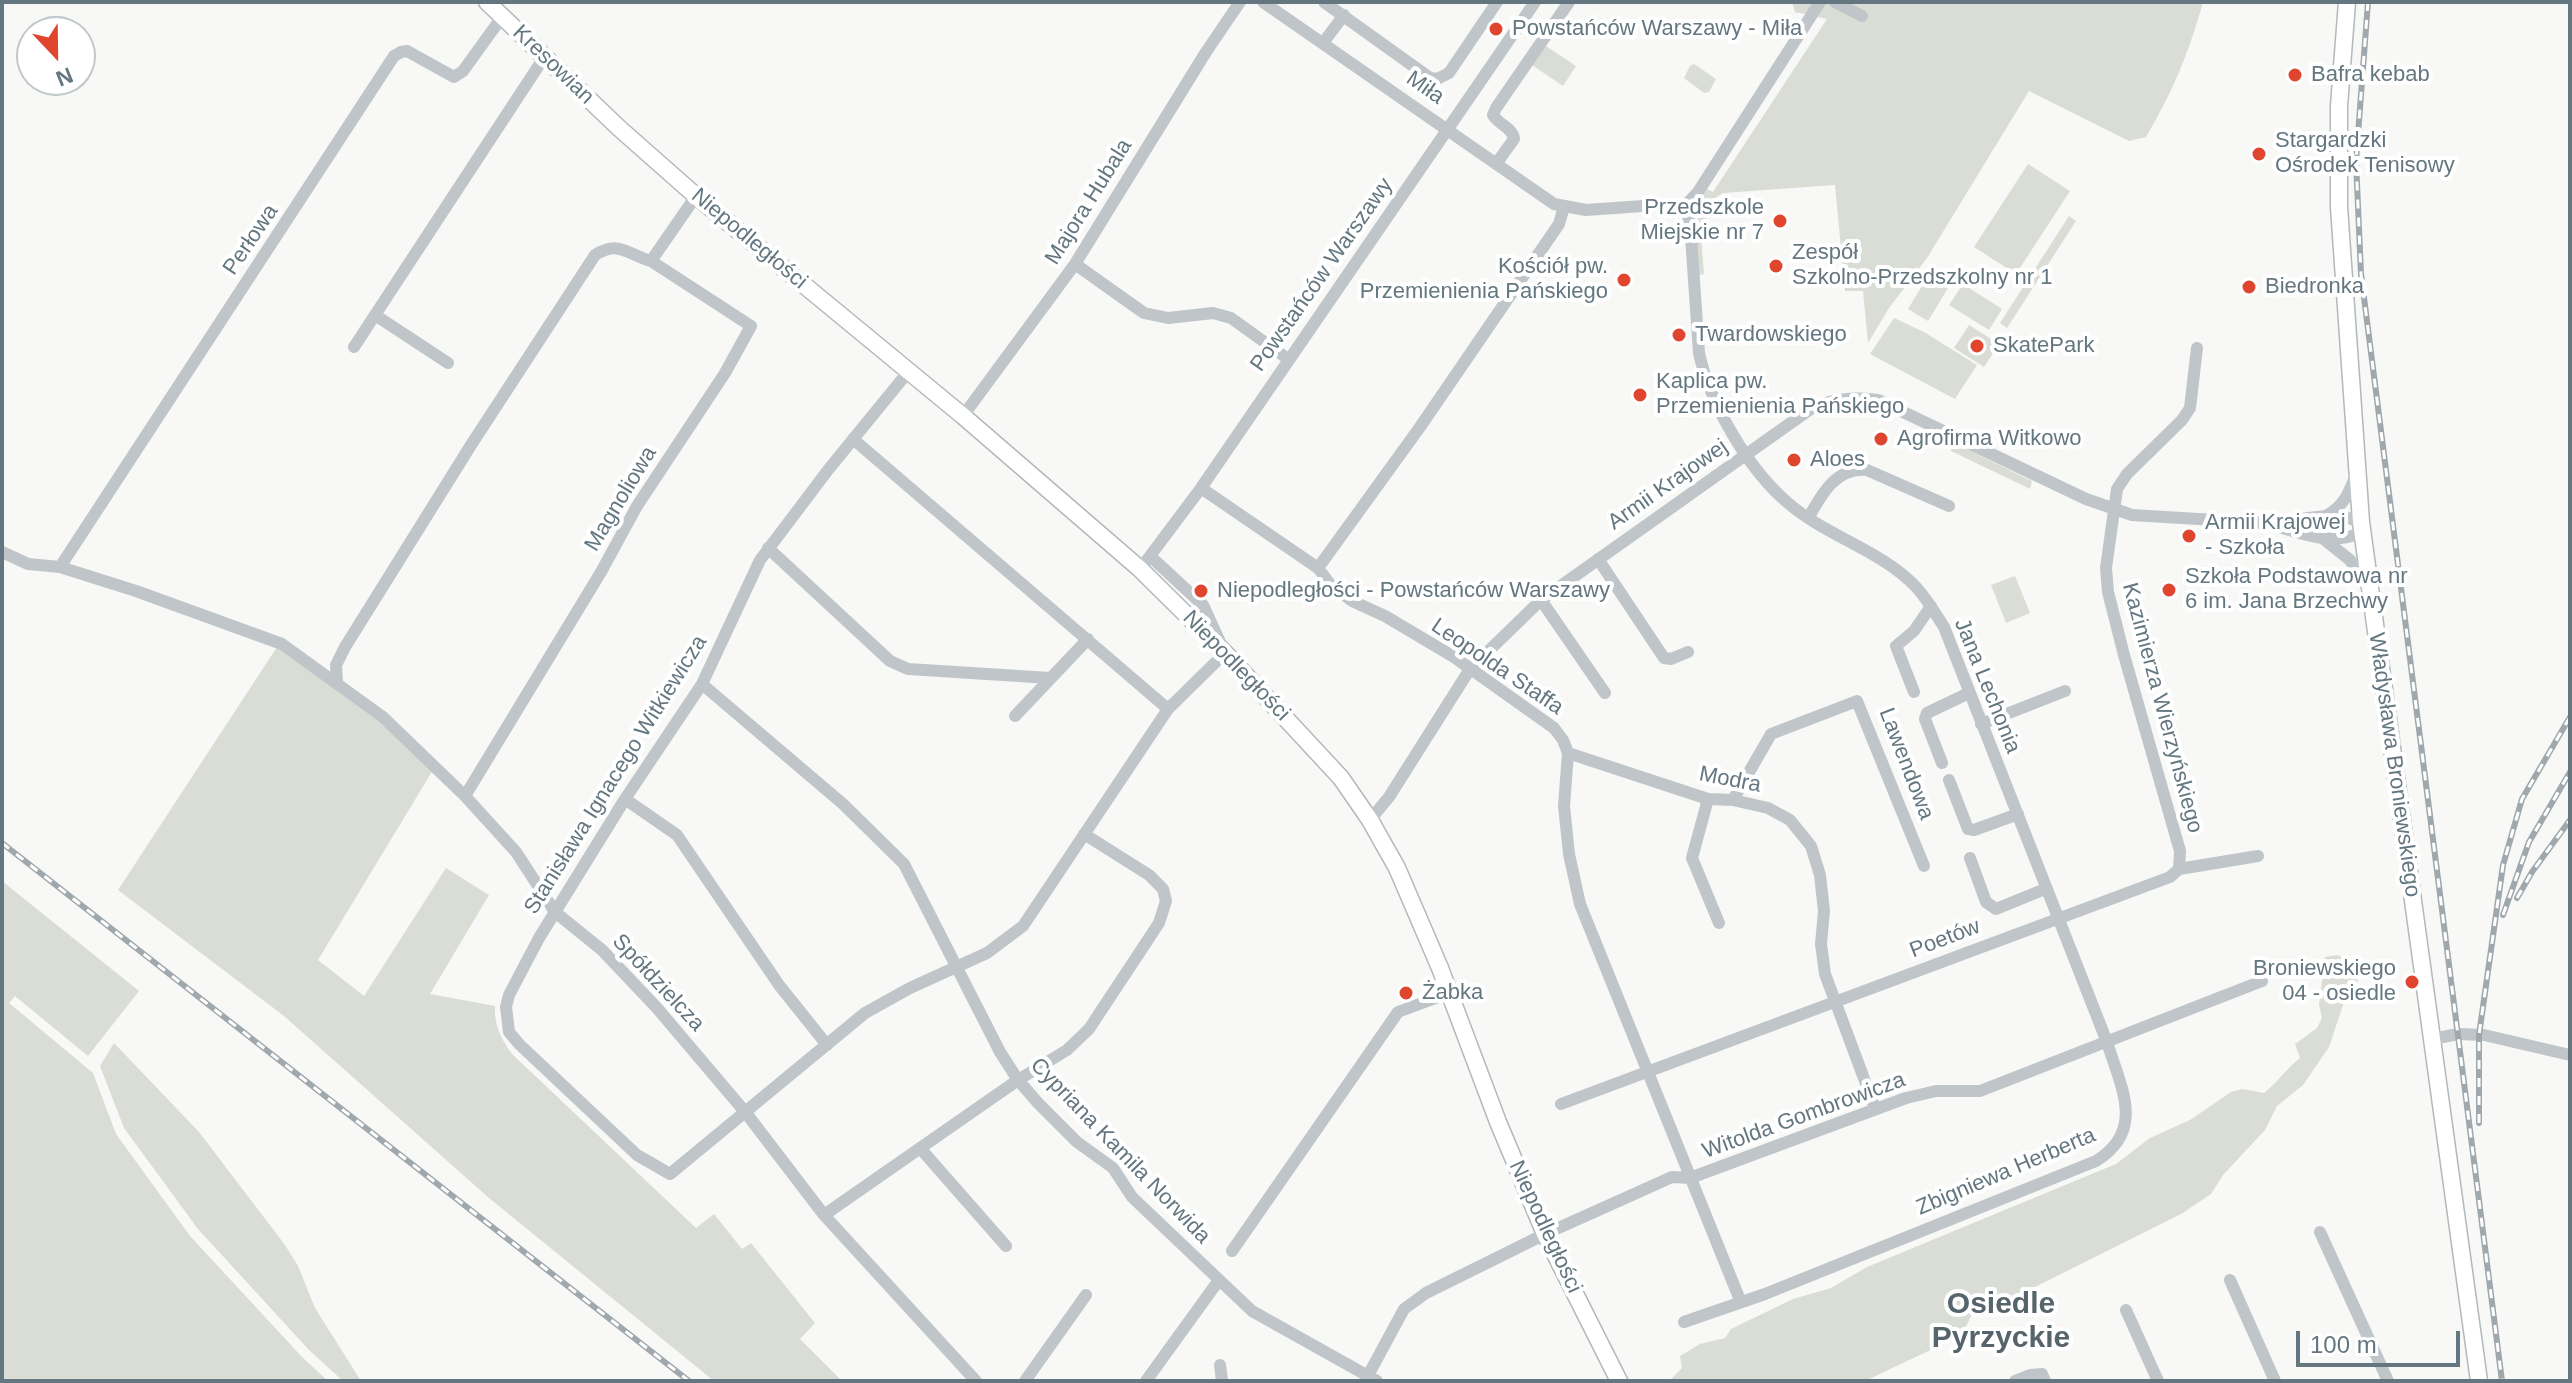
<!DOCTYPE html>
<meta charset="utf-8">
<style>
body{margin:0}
#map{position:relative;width:2572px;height:1383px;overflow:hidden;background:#f8f8f6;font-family:Arial,sans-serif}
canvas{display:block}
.frame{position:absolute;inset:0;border:4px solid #647780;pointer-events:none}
.north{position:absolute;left:16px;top:16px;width:80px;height:80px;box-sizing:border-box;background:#fff;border:2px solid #c1c9cc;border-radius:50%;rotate:158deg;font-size:22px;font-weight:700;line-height:32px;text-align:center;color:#647780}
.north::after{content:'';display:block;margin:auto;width:28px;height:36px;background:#e0452e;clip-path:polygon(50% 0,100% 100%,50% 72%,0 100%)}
.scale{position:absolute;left:2296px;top:1331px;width:164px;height:36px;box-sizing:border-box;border:4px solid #647780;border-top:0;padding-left:10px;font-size:24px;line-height:28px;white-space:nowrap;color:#647780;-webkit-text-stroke:6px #fff;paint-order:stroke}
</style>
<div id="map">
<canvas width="2572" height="1383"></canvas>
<div class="frame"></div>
<div class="north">N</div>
<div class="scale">100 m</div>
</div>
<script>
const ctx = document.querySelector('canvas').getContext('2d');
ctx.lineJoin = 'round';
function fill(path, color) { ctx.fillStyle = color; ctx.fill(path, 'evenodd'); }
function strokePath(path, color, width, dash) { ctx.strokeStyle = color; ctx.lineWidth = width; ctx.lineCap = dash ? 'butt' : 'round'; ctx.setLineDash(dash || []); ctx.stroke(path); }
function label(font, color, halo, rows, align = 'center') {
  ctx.font = font + ' Arial,sans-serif'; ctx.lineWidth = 8; ctx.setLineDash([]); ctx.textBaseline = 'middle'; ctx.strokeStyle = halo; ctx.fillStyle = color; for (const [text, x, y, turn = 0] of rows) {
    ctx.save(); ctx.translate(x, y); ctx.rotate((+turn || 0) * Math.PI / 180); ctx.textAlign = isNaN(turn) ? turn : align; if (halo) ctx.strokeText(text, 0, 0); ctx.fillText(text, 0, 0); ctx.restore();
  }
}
fill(new Path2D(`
 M 1792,2 L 2203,2 C 2189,52 2173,92 2146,137 L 2129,141 L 2029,91 L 1927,258 L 1889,308 L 1868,343 L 1863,291 L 1845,291 L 1835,185 L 1723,193 L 1712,200 L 1701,237 L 1704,274 L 1699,275 C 1698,245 1691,214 1707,189 L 1713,192 L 1827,19 L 1795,12 Z
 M 1546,46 L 1576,66 L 1563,86 L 1532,65 Z
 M 1694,64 L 1716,79 L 1709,92 L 1704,93 L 1684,78 L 1690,66 Z
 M 2028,164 L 2070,191 L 2016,274 L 1974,247 Z
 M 2069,216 L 2076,221 L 2007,328 L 2000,323 Z
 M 1934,266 L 1954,278 L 1928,321 L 1908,309 Z
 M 1963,284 L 2002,309 L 1989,330 L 1949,305 Z
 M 1894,318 L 1924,332 L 1977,365 L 1955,399 L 1870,354 Z
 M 1969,325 L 1999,344 L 1984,367 L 1954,348 Z
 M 1952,442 L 2032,481 L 2030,489 L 1951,451 Z
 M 2015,576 L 2030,613 L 2006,623 L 1991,585 Z
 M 277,647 L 386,726 L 433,770 L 318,960 L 364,996 L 446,868 L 489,895 L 430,994 L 495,1006 C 494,1025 501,1039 512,1054 L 696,1228 L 714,1214 L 742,1249 L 751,1243 L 815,1323 L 800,1339 L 842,1381 L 714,1381 L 489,1198 L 284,1016 L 118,890 Z
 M 2,881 L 139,991 L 88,1056 L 15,996 L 9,1003 L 93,1073 L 116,1134 L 190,1236 L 302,1357 L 328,1381 L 2,1381 Z
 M 2337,955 L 2356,963 L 2358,978 L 2354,997 L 2345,999 L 2329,1047 L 2303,1085 L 2277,1106 L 2265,1130 L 2223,1175 L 2211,1194 L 2181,1214 L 2019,1295 L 1971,1316 L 1962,1335 L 1865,1381 L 1669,1381 L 1682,1368 L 1680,1356 L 1700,1344 L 1725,1338 L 1731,1329 L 1793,1299 L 1831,1288 L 1867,1267 L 2116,1164 L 2150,1138 L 2190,1120 L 2231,1092 L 2242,1089 L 2264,1093 C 2278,1082 2286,1069 2300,1058 L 2295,1044 L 2317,1028 L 2322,1018 L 2319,1005 L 2325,957 Z
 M 114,1043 L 199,1132 L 285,1245 L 298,1266 L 315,1308 L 361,1381 L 343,1381 L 309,1350 L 198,1229 L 124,1128 L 100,1066 Z`), '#d9ddd5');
const secondary = new Path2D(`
 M 487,2 L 619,128 L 696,196 L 963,416 L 1140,569 L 1225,653 L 1341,778 L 1370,820 L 1397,868 L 1440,968 L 1498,1122 L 1545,1234 L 1619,1381
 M 2347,2 L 2339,106 L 2339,207 L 2361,522 L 2479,1381`);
strokePath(secondary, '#b2b9bc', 19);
strokePath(new Path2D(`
 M 1263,2 L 1554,204 L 1586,210 L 1672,204 L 1684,207
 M 1324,2 L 1430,78 L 1437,79 L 1449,73 L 1497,2
 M 1835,2 L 1862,16
 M 1323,43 L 1344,15
 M 1496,164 L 1514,139 C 1513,128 1499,125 1493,115 L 1496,108 L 1569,2
 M 1684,207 L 1690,222 L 1699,353 C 1710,404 1748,469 1788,503 C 1826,536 1881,550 1916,587 C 1927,599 1935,613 1944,627 L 2107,1042 C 2121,1088 2146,1130 2096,1161 L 1765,1294 L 1684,1322
 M 1684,207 L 1698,192 L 1820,2
 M 651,261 L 696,196
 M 1075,264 L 1144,313 L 1168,318 L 1213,313 L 1231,318 L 1288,359
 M 375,315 L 448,363
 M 354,347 L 545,56
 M 908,372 L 828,470 L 760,560 L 702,684 L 625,799 L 539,938 L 509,995 L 506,1007 L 509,1032 L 519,1044 L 637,1155 L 670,1174 L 865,1013 L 910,988 L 987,953 L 1023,926 L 1168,709 L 1225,653 L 1203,605 L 1150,556
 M 963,416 L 1075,264 L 1206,52 L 1240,2
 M 853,439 L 1168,709
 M 1201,488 L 1318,568 L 1330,584 L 1352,601 L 1385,616 L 1454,657 L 1554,728 L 1563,740 L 1568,753 L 1564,806 L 1569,854 L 1580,904 L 1740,1300
 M 2326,516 C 2344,506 2349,493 2356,475
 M 1809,517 C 1822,493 1837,467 1867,470 L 1949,506
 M 2272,525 C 2302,533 2332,547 2362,532
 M 2325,540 L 2350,560 L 2369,591
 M 768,548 L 890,661 L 908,669 L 1050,678
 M 2,552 L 28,564 L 60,567 L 136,591 L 282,644 L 383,717 L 465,796 L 516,852 L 555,912 L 602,950 L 657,1008 L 746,1113 L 824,1215 L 976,1381
 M 1598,559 L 1664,658 L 1671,659 L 1688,652
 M 1147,560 L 1201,488 L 1535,2
 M 60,567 L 394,56 L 401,52 L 407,51 L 454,77 L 463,71 L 502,17
 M 1318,568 L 1420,427 L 1559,224 L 1564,207
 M 1541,600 L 1605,693
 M 337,683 L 336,665 L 345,647 L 471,445 L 595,255 C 619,240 627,254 651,261 L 751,326 L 725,373 L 637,506 L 601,572 L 465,796
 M 702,684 L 843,804 L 904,864 L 1000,1052 L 1018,1080 L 1038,1103 L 1077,1142 L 1113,1168 L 1132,1197 L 1252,1311 L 1377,1381
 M 1914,692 L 1896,646 L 1914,631 L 1931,606
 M 1015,716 L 1088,639
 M 1981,724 L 2065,691
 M 1568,753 L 1708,799 L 1733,800 L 1768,808 L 1790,820 L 1811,846 L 1820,875 L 1824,911 L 1821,944 L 1825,974 L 1875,1108
 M 1942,763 L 1925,719 L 1927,713 L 1969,693
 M 1949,780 L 1968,829 L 1974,830 L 2018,814
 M 625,799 L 677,835 L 779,985 L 827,1045
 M 1708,799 L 1692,858 L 1719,923
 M 1733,800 L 1771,734 L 1857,701 L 1924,866
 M 1370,820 L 1389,797 L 1470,669 L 1541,600 L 1809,410 C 1831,398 1853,397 1878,400 L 2086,499 L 2132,515 L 2265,523 L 2326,516 L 2345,517 L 2361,522
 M 1970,858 L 1986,902 L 1996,909 L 2045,889
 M 2179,869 L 2180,851 L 2124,655 L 2108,592 L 2106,568 L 2117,489 L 2127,474 L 2182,420 L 2190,408 L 2197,348
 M 2433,1039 L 2458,1034 L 2484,1035 L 2570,1055
 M 1561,1104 L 2170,877 L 2179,869 L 2258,856
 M 920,1148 L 1006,1246
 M 824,1215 L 1018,1080 L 1067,1050 L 1089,1029 L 1159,923 L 1166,901 L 1163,889 L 1149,875 L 1084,834
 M 2320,1232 L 2388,1381
 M 1232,1251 L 1398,1012 L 1449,993
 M 2230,1280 L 2275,1381
 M 2126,1310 L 2158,1381
 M 1220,1365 L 1222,1381
 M 1025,1381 L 1086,1295
 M 1146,1381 L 1219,1280
 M 1365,1381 L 1404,1309 L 1426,1293 L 1545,1234 L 1672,1177 L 1690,1178 L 1906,1098 L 1936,1091 L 1980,1091 L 2262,981
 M 2015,1381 L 2030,1375 L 2042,1374 L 2045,1381`), '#bfc5c8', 12);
strokePath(secondary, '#fff', 16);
const rail = new Path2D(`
 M 2368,2 L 2356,161 L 2361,274 L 2502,1381
 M 2,843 L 689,1381
 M 2517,898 L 2532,872 L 2570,820
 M 2503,915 L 2529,842 L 2570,772
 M 2479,1123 L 2479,1035 L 2503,865 L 2522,799 L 2570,717`);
strokePath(rail, '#9fa8ac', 6);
strokePath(rail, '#fff', 3, [9]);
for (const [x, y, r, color] of [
 [1496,29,8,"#e0452e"],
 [2295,75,8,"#e0452e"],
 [2259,154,8,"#e0452e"],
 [1780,221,8,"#e0452e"],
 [1776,266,8,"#e0452e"],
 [1624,280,8,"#e0452e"],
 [2249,287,8,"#e0452e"],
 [1679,335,8,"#e0452e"],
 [1977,346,8,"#e0452e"],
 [1640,395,8,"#e0452e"],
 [1881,439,8,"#e0452e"],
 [1794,460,8,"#e0452e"],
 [2189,536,8,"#e0452e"],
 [2169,590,8,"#e0452e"],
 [1201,591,8,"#e0452e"],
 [2412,982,8,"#e0452e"],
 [1406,993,8,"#e0452e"]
]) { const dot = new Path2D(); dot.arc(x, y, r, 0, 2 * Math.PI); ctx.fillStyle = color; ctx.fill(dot); strokePath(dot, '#fff', 3); }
label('22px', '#647780', '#fff', [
 ["Powstańców Warszawy - Miła",1512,29],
 ["Bafra kebab",2311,75],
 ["Stargardzki",2275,141],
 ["Ośrodek Tenisowy",2275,166],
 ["Przedszkole",1764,208,"right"],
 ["Miejskie nr 7",1764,233,"right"],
 ["Zespół",1792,253],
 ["Szkolno-Przedszkolny nr 1",1792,278],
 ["Kościół pw.",1608,267,"right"],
 ["Przemienienia Pańskiego",1608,292,"right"],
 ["Biedronka",2265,287],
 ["Twardowskiego",1695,335],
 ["SkatePark",1993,346],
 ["Kaplica pw.",1656,382],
 ["Przemienienia Pańskiego",1656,407],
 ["Agrofirma Witkowo",1897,439],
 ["Aloes",1810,460],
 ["Armii Krajowej",2205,523],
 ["- Szkoła",2205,548],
 ["Szkoła Podstawowa nr",2185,577],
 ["6 im. Jana Brzechwy",2185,602],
 ["Niepodległości - Powstańców Warszawy",1217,591],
 ["Broniewskiego",2396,969,"right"],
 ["04 - osiedle",2396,994,"right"],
 ["Żabka",1422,993]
], 'left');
label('22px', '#647780', '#fff', [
 ["Kresowian",553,65,44],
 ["Miła",1425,88,35],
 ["Majora Hubala",1089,202,-58],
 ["Niepodległości",749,239,40],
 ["Perłowa",251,240,-56],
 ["Powstańców Warszawy",1322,275,-55],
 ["Armii Krajowej",1668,485,-35],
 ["Magnoliowa",621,499,-59],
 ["Niepodległości",1236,666,46],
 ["Leopolda Staffa",1497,667,34],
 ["Jana Lechonia",1987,686,68],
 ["Kazimierza Wierzyńskiego",2162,708,75],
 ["Lawendowa",1906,764,69],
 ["Władysława Broniewskiego",2394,765,82],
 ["Stanisława Ignacego Witkiewicza",616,775,-58],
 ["Modra",1730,780,11],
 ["Poetów",1945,939,-21],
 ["Spółdzielcza",658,983,47],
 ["Witolda Gombrowicza",1804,1116,-20],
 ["Cypriana Kamila Norwida",1120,1151,46],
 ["Zbigniewa Herberta",2006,1172,-23],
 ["Niepodległości",1545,1227,65]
]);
label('bold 30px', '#56646b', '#fff', [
 ["Osiedle",2001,1305],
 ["Pyrzyckie",2001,1339]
]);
</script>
